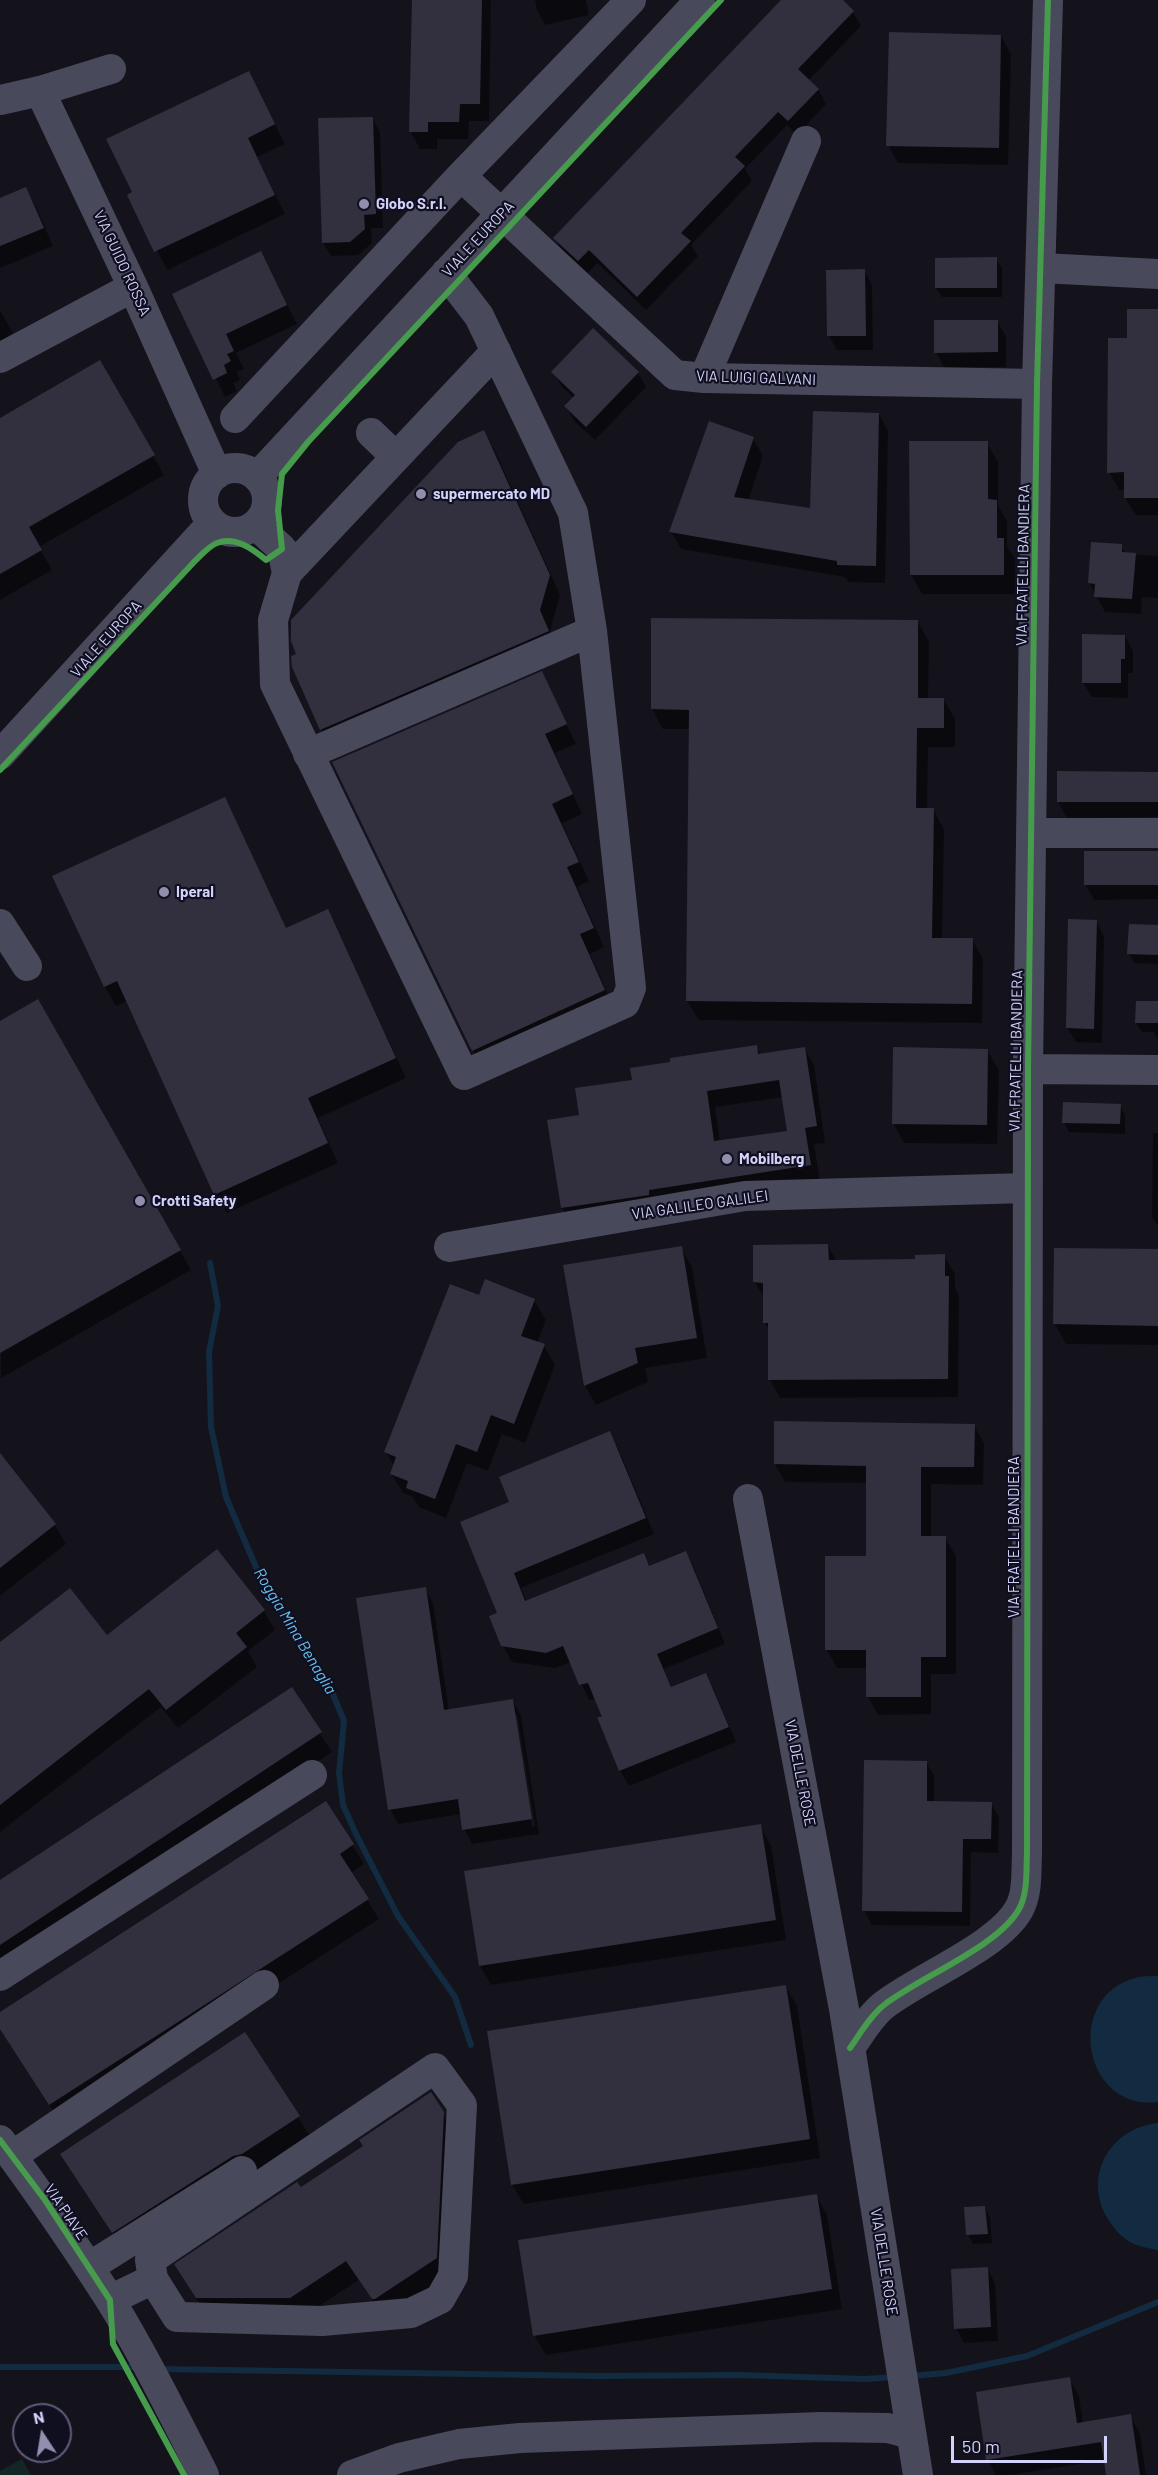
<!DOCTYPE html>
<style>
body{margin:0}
#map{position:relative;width:1158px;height:2475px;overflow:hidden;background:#14131c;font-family:Barlow,sans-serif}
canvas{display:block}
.north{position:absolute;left:12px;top:2403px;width:60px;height:60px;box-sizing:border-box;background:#100f20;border:2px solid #5e5d78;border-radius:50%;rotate:348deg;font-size:16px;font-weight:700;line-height:24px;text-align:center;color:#d2d2fb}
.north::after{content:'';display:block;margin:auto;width:21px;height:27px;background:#908fad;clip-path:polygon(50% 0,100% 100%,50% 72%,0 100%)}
.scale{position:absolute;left:951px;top:2436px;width:156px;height:27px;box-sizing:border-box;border:3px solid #d2d2fb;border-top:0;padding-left:8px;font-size:18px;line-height:21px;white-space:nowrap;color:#d2d2fb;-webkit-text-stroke:4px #100f20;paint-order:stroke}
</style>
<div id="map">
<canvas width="1158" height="2475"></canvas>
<div class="north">N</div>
<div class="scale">50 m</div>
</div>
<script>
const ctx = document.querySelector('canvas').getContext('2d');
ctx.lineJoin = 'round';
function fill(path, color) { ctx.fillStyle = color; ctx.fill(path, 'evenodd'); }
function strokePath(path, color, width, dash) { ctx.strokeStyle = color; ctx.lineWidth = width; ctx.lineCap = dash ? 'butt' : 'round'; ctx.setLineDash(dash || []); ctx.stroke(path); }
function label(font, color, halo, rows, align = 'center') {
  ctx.font = font + ' Barlow,sans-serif'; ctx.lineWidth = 4.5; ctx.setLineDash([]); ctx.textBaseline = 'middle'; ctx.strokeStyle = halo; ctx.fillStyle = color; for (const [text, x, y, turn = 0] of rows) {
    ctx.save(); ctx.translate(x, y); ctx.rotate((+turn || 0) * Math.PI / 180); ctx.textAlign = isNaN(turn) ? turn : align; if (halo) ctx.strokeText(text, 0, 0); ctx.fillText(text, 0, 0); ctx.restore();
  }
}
fill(new Path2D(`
 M 22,2459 L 31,2475 L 0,2475 L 0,2471 Z`), '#122625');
fill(new Path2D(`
 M 1158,1976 L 1158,2102 C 1084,2112 1063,1998 1135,1978 C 1142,1976 1151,1976 1158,1976 Z
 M 1158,2123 L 1158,2250 L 1157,2250 C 1150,2248 1141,2247 1134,2244 C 1123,2239 1114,2229 1108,2219 C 1082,2176 1110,2128 1158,2123 Z`), '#122b41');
fill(new Path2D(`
 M 413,0 L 491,0 L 489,121 L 469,121 L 468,139 L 437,139 L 437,149 L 420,149 L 410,131 Z
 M 535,0 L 586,0 L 589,15 L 545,25 L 537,10 Z
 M 783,0 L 841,0 L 853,12 L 861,26 L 809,80 L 818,89 L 826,104 L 797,135 L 787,125 L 745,169 L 752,181 L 691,245 L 698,256 L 646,310 L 597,263 L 587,274 L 563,253 L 555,238 Z
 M 1001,36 L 1011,54 L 1008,165 L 898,163 L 888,145 Z
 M 249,73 L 285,144 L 257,157 L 285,214 L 167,270 L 129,195 Z
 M 372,118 L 380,132 L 383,228 L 371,228 L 372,243 L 358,255 L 331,256 L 323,243 Z
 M 26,189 L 36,207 L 53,246 L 0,268 L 0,199 Z
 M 260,253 L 297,324 L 236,353 L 244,369 L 237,372 L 240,380 L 233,383 L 237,391 L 225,397 L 174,295 Z
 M 996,259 L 1002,268 L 1002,297 L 942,297 L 936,288 Z
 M 864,270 L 872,285 L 873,350 L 837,350 L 829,336 Z
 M 0,310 L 13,333 L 0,341 Z
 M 1158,311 L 1158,515 L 1136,515 L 1125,498 L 1125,490 L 1119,490 L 1109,472 L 1128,340 Z
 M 997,321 L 1006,336 L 1006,367 L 944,367 L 936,352 Z
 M 99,362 L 164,475 L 39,547 L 52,570 L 0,600 L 0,419 Z
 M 553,372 L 638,373 L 646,387 L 595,440 L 574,421 L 566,406 L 574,398 L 562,387 Z
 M 879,414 L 888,431 L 885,583 L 848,582 L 845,577 L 681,549 L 671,532 L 753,438 L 763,456 L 748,501 L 811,510 Z
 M 484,432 L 495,451 L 560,595 L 550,631 L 559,651 L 333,749 L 321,729 L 298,655 Z
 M 987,443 L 998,462 L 998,505 L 1007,521 L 1007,546 L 1015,559 L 1015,594 L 922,594 L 911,575 Z
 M 1121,546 L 1126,554 L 1158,556 L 1158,598 L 1142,597 L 1141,614 L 1105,612 L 1089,583 Z
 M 917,621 L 929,641 L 928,700 L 944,700 L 955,719 L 955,747 L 928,747 L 927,810 L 933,810 L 944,829 L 942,939 L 972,939 L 983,959 L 982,1023 L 699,1020 L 687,1001 L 690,729 L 663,729 L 652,709 Z
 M 1125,636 L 1133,651 L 1133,673 L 1128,673 L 1128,698 L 1092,697 L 1083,683 Z
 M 542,673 L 576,744 L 555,753 L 582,814 L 562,823 L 589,881 L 577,887 L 604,947 L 590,954 L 615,1010 L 484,1070 L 473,1050 Z
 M 1058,773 L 1158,773 L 1158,817 L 1067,818 L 1058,802 Z
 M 224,799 L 287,930 L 327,911 L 338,931 L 406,1078 L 318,1118 L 338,1163 L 227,1213 L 216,1194 L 127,1001 L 116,1006 L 105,987 L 54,877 Z
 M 1158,852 L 1158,899 L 1094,900 L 1086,885 L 1086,853 Z
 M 1096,921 L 1104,936 L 1102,1043 L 1076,1042 L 1067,1028 Z
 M 1158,926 L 1158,964 L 1134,963 L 1129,953 Z
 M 37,1001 L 191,1270 L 1,1378 L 0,1023 Z
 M 1158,1003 L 1158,1040 L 1154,1032 L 1142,1032 L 1136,1023 Z
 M 756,1046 L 761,1055 L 804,1048 L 814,1065 L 825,1143 L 814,1144 L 820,1182 L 572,1224 L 562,1208 L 549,1121 L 580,1116 L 634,1081 ZM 783,1097 L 788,1132 L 720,1142 L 715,1107 Z
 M 987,1050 L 999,1070 L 997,1144 L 904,1143 L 893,1123 Z
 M 1120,1105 L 1125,1115 L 1125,1134 L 1069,1132 L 1064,1123 Z
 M 1153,1133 L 1158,1133 L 1158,1226 L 1152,1217 Z
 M 828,1246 L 837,1261 L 916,1261 L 944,1256 L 955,1274 L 955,1288 L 959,1296 L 958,1397 L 780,1398 L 770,1380 L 770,1332 L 764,1322 L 764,1298 L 755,1282 Z
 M 681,1248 L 692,1267 L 707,1358 L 645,1368 L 648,1382 L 596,1405 L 585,1386 L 565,1266 Z
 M 1056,1249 L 1158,1250 L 1158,1345 L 1066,1344 L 1055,1324 Z
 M 479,1297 L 534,1300 L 546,1320 L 537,1343 L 544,1346 L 555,1365 L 525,1443 L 502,1434 L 488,1471 L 467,1463 L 446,1518 L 419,1507 L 413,1497 L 403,1493 L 391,1474 L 394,1466 L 386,1452 Z
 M 974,1426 L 984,1443 L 983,1485 L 931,1484 L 931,1538 L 945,1538 L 956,1556 L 956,1674 L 931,1674 L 931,1714 L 878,1715 L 868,1697 L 868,1668 L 837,1668 L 827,1650 L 868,1557 L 868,1483 L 785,1482 L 775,1464 Z
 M 610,1433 L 618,1448 L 654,1534 L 521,1588 L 527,1602 L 643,1555 L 650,1567 L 686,1553 L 694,1568 L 725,1644 L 664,1669 L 672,1689 L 706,1674 L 714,1690 L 736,1742 L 629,1786 L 620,1771 L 599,1718 L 604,1718 L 596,1699 L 589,1700 L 571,1662 L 555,1668 L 512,1662 L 503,1646 L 499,1614 L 511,1503 Z
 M 0,1455 L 55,1525 L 66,1544 L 0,1596 Z
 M 217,1551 L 264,1611 L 275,1630 L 248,1651 L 257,1667 L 178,1728 L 161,1707 L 0,1832 L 0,1644 L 107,1637 Z
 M 425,1589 L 433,1603 L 449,1711 L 513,1701 L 521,1716 L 539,1834 L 472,1844 L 464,1829 L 462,1814 L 398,1824 L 390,1809 ZM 514,1715 L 517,1715 L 535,1826 L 532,1827 Z
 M 292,1689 L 332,1752 L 0,1972 L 0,1882 Z
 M 926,1762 L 934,1776 L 934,1802 L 991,1803 L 999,1817 L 998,1853 L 971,1852 L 970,1926 L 872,1925 L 864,1910 Z
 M 326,1803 L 364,1864 L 351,1873 L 379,1919 L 61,2123 L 0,2027 L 0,2014 Z
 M 760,1826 L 771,1846 L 786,1940 L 491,1985 L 480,1966 L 465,1872 Z
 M 786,1987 L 797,2006 L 820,2158 L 524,2204 L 512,2185 L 489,2032 Z
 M 245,2034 L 310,2136 L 254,2173 L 124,2251 L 73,2173 Z
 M 436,2101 L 455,2133 L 447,2278 L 385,2318 L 359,2280 L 302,2317 L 208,2317 L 187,2284 L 301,2189 Z
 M 816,2195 L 827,2215 L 842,2309 L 546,2355 L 534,2335 Z
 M 985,2207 L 990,2217 L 992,2243 L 973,2244 L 968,2235 L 966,2209 Z
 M 987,2268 L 995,2283 L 998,2341 L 964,2343 L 956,2328 Z
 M 1069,2379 L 1079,2396 L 1083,2423 L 1130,2416 L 1140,2433 L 1146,2475 L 1107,2475 L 1105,2460 L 1010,2475 L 996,2475 L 988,2460 Z`), '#0007');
strokePath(new Path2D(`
 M 210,1263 L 218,1306 L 209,1352 L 211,1427 L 226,1497 L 261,1579 L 330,1687 L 344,1721 L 339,1773 L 343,1805 L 356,1834 L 398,1916 L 455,1997 L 471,2045
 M 0,2367 L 138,2367
 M 160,2369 L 596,2376 L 740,2375 L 865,2379 L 894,2377
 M 910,2376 L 946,2373 L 1027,2356 L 1158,2302`), '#122b41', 6);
fill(new Path2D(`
 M 412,0 L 482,0 L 480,104 L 460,104 L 459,122 L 428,122 L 428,132 L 409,132 Z
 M 781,0 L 843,0 L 854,11 L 798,69 L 819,89 L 788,121 L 778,112 L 735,157 L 745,166 L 681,233 L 691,241 L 637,297 L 589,250 L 578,261 L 553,238 Z
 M 889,32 L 1001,35 L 999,148 L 886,146 Z
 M 249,71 L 275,124 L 248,138 L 275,195 L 154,252 L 127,195 L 132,192 L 106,139 Z
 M 373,117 L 376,214 L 364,215 L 365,229 L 350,242 L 322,243 L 318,118 Z
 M 26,187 L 44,228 L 0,246 L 0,198 Z
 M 261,251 L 287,305 L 226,334 L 234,351 L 227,354 L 231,361 L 224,365 L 227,373 L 213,380 L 172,294 Z
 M 997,257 L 997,288 L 935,288 L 935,258 Z
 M 865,269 L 866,336 L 827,336 L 826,270 Z
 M 1127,309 L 1158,309 L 1158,498 L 1124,498 L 1124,472 L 1107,473 L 1108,338 L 1127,338 Z
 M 934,320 L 998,320 L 998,352 L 934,353 Z
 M 593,328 L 639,372 L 586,427 L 564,406 L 575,395 L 551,372 Z
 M 100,360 L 155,455 L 29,527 L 42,550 L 0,574 L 0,418 Z
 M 813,411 L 879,413 L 876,566 L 837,565 L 837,561 L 669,532 L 709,421 L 754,437 L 734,497 L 810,508 Z
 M 484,430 L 550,575 L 540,610 L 549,631 L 320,730 L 292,667 L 291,656 L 296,654 L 291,641 L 291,620 L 458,442 Z
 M 909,441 L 988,441 L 988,499 L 997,500 L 997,538 L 1004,538 L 1004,575 L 910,575 Z
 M 1091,542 L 1122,544 L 1122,552 L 1136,553 L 1132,599 L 1094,597 L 1095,584 L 1088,583 Z
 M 651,618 L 918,620 L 918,698 L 944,698 L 944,728 L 917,728 L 916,808 L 934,808 L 932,938 L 973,938 L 972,1004 L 686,1001 L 689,710 L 651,709 Z
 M 1082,634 L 1125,635 L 1125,659 L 1121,659 L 1121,683 L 1082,683 Z
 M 542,671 L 567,724 L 545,734 L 573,794 L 552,804 L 579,862 L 567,867 L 594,928 L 580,934 L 605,990 L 472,1051 L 332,762 Z
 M 1057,771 L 1158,772 L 1158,802 L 1057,802 Z
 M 225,797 L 286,928 L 328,909 L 396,1058 L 308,1098 L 328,1143 L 214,1195 L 117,981 L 104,987 L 52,876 Z
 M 1084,851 L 1158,851 L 1158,885 L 1084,885 Z
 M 1068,919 L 1097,920 L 1094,1029 L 1066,1028 Z
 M 1129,924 L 1158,925 L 1158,955 L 1127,954 Z
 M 38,999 L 181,1250 L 0,1353 L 0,1021 Z
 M 1136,1001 L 1158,1001 L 1158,1023 L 1135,1023 Z
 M 757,1045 L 758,1054 L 805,1047 L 817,1126 L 805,1128 L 811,1165 L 649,1190 L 649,1195 L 561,1208 L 547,1120 L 579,1115 L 575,1088 L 632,1080 L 630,1068 L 670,1062 L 670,1058 ZM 779,1080 L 787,1131 L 714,1141 L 707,1091 Z
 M 893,1047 L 988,1049 L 987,1125 L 892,1124 Z
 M 1063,1102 L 1121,1104 L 1120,1124 L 1062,1123 Z
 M 828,1244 L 829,1260 L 915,1259 L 915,1255 L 945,1254 L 945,1276 L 949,1276 L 948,1379 L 768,1380 L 768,1323 L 763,1323 L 763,1283 L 753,1282 L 753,1245 Z
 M 682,1246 L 697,1338 L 635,1348 L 638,1363 L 584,1386 L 563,1265 Z
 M 1054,1248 L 1158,1249 L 1158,1326 L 1053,1324 Z
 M 485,1279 L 535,1299 L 521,1336 L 545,1344 L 514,1424 L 491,1415 L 477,1452 L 456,1444 L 435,1499 L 406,1488 L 408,1481 L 390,1474 L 396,1457 L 384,1452 L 450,1284 L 479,1295 Z
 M 774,1421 L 975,1424 L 974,1467 L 921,1467 L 921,1536 L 946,1536 L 946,1657 L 921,1657 L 921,1697 L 866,1697 L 866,1650 L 825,1650 L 825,1556 L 866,1556 L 866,1466 L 774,1464 Z
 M 610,1431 L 646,1518 L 514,1573 L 525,1601 L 644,1553 L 649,1566 L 686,1551 L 718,1628 L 657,1654 L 671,1687 L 706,1673 L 729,1727 L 619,1771 L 597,1717 L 602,1717 L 588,1683 L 579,1685 L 563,1646 L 546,1653 L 501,1646 L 489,1616 L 497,1613 L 460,1522 L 509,1502 L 499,1477 Z
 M 0,1453 L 56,1524 L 0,1568 Z
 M 217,1549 L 265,1610 L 236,1633 L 247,1647 L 166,1710 L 149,1689 L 0,1805 L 0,1642 L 70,1588 L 107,1635 Z
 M 426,1587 L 444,1710 L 513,1699 L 532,1819 L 462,1830 L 458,1799 L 388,1810 L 356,1598 Z
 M 292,1687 L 322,1732 L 0,1945 L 0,1880 Z
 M 864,1760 L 927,1761 L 927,1801 L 992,1802 L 991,1839 L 963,1839 L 962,1912 L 862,1911 Z
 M 326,1801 L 354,1844 L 340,1854 L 369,1899 L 49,2105 L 0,2029 L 0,2012 Z
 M 761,1824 L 776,1920 L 479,1966 L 464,1871 Z
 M 786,1985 L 810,2139 L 511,2185 L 487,2031 Z
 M 245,2032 L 300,2116 L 242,2154 L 233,2156 L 112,2233 L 60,2154 Z
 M 431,2092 L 444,2112 L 437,2258 L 375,2299 L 372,2299 L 346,2261 L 290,2298 L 196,2298 L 174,2264 L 297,2182 L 301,2187 L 363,2146 L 359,2140 Z
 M 817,2194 L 832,2289 L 533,2336 L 518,2240 Z
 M 985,2206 L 988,2234 L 966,2235 L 964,2207 Z
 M 988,2267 L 991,2327 L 954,2329 L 951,2269 Z
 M 1070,2377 L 1077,2423 L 1131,2414 L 1140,2475 L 1106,2475 L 1101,2442 L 986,2460 L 976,2392 Z`), '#32303e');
strokePath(new Path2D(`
 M 40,91 L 111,69
 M 0,100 L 40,91 L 133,287 L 217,474
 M 461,176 L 675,375 L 704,378 L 1037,384
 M 1042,268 L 1158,274
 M 0,358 L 133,287
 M 704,378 L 806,141
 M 235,418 L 461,176 L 631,0
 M 371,433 L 396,457
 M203 500a32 32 0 1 1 64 0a32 32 0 1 1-64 0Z
 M 257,477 L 700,0
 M 256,525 L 282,549 L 287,573 L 273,620 L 275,684 L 464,1075 L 625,1003 L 631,988 L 592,631 L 573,513 L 479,316 L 446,273
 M 287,573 L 496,351
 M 308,754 L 592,631
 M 0,755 L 212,523
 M 1031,833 L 1158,833
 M 0,924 L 27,966
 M 1028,1069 L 1158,1070
 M 449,1247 L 745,1196 L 1026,1188
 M 748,1499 L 844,2009 L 918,2475
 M 0,1976 L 312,1775
 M 850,2048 C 860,2034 870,2016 884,2005 C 920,1977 999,1946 1019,1909 C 1028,1893 1026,1871 1027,1854 L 1028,1069 L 1037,384 L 1048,0
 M 0,2140 C 38,2191 74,2244 109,2298 C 144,2355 174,2416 204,2475
 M 12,2156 L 264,1985
 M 89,2267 L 242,2171
 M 110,2300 L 153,2279 L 177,2317 L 322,2321 L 411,2313 L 440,2299 L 453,2276 L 462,2105 L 435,2068 L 150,2260 L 153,2279
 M 352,2475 L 399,2458 L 459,2444 L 520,2438 L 821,2427 L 888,2428 L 911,2434`), '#49495c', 30);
strokePath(new Path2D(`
 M 0,770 L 194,562 C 200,556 209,546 217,543 C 235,536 253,549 266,560 L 282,549 L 278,510 L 282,474 L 308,442 L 721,0
 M 850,2048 C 860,2034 870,2016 884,2005 C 920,1977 999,1946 1019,1909 C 1028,1893 1026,1871 1027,1854 L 1028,1069 L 1037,384 L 1048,0
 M 0,2140 L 45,2200 L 110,2300 L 113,2344 L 184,2475`), '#469c4c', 6);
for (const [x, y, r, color] of [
 [364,204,6,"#908fad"],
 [421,494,6,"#908fad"],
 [164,892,6,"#908fad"],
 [727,1159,6,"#908fad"],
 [140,1201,6,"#908fad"]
]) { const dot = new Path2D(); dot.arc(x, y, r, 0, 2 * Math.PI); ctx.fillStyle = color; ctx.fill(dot); strokePath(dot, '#100f20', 2); }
label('bold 15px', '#d2d2fb', '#100f20', [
 ["Globo S.r.l.",376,204],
 ["supermercato MD",433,494],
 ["Iperal",176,892],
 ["Mobilberg",739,1159],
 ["Crotti Safety",152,1201]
], 'left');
label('15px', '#d2d2fb', '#100f20', [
 ["VIALE EUROPA",478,239,-47],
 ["VIA GUIDO ROSSA",122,263,65],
 ["VIA LUIGI GALVANI",756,378,2],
 ["VIA FRATELLI BANDIERA",1023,565,-89],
 ["VIALE EUROPA",106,639,-48],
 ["VIA FRATELLI BANDIERA",1016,1051,-89],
 ["VIA GALILEO GALILEI",700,1205,-8],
 ["VIA FRATELLI BANDIERA",1014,1537,-90],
 ["VIA DELLE ROSE",800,1773,79],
 ["VIA PIAVE",66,2212,56],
 ["VIA DELLE ROSE",884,2262,81]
]);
label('italic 16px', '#68c2f2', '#100f20', [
 ["Roggia Mina Benaglia",295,1631,59]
]);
</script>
